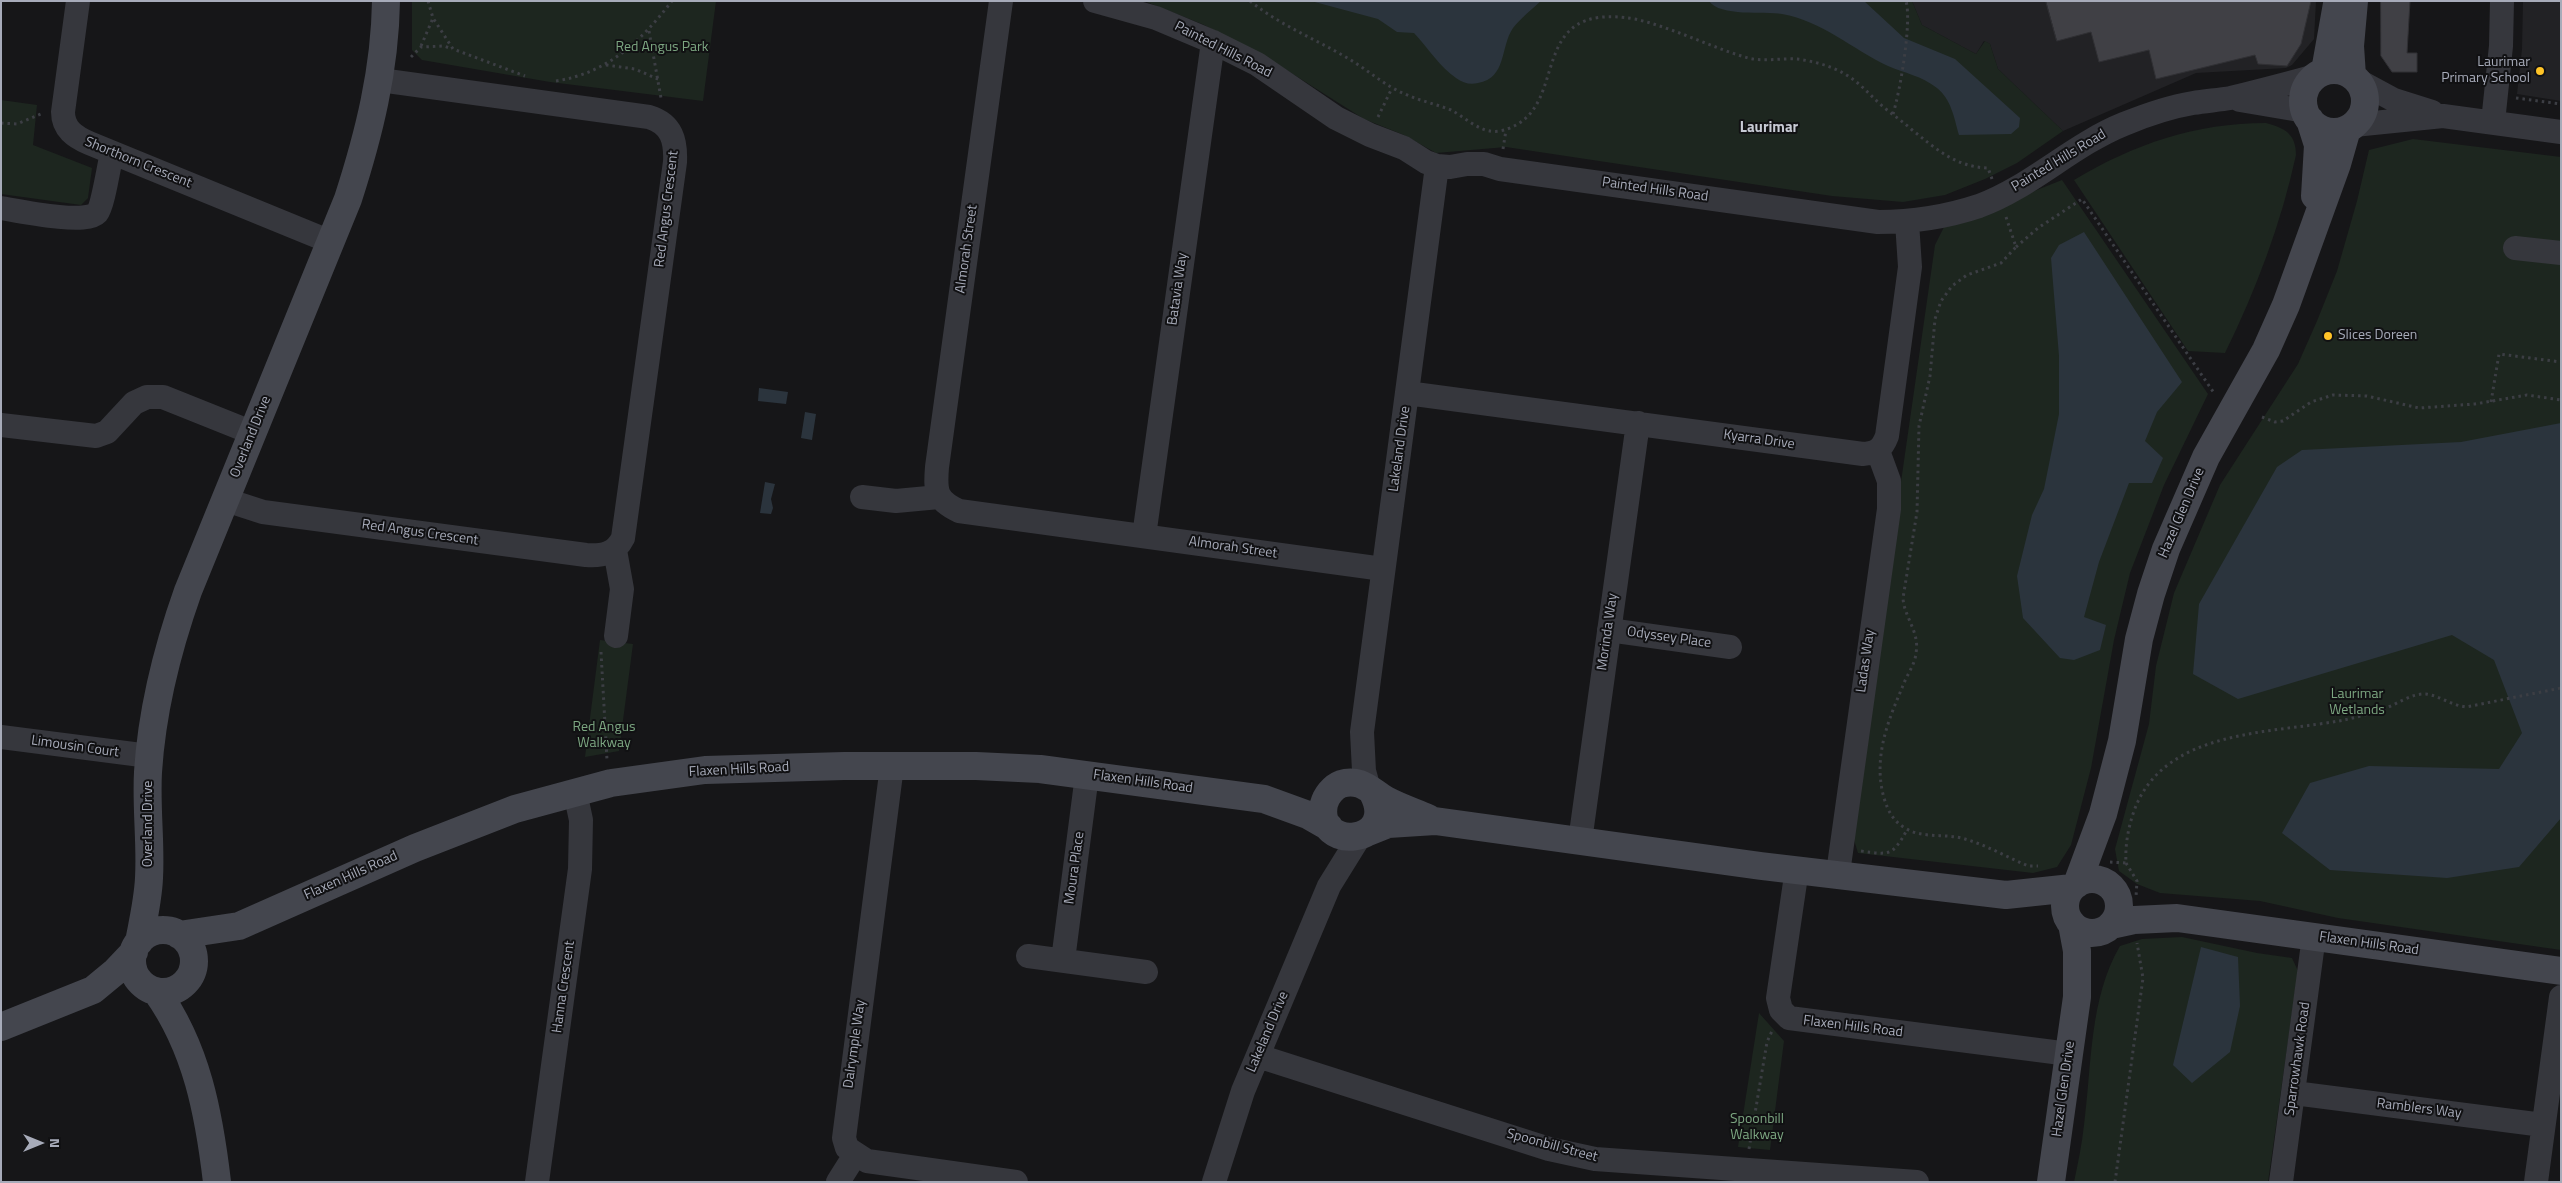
<!DOCTYPE html>
<style>
body{margin:0}
#map{position:relative;width:2562px;height:1183px;overflow:hidden;background:#161618;font-family:"Titillium Web",sans-serif}
canvas{display:block}
.frame{position:absolute;inset:0;border:2px solid #a7abb9;pointer-events:none}
.north{position:absolute;left:15px;top:1118px;width:50px;height:50px;-webkit-text-stroke:4px #111113;paint-order:stroke;rotate:90deg;font-size:14px;font-weight:700;line-height:20px;text-align:center;color:#a7abb9}
.north::after{content:'';display:block;margin:auto;width:18px;height:22px;background:#a7abb9;clip-path:polygon(50% 0,100% 100%,50% 72%,0 100%)}
</style>
<div id="map">
<canvas width="2562" height="1183"></canvas>
<div class="frame"></div>
<div class="north">N</div>
</div>
<script>
const ctx = document.querySelector('canvas').getContext('2d');
ctx.lineJoin = 'round';
function fill(path, color) { ctx.fillStyle = color; ctx.fill(path, 'evenodd'); }
function strokePath(path, color, width, dash) { ctx.strokeStyle = color; ctx.lineWidth = width; ctx.lineCap = dash ? 'butt' : 'round'; ctx.setLineDash(dash || []); ctx.stroke(path); }
function label(font, color, halo, rows, align = 'center') {
  ctx.font = font + ' "Titillium Web",sans-serif'; ctx.lineWidth = 4; ctx.setLineDash([]); ctx.textBaseline = 'middle'; ctx.strokeStyle = halo; ctx.fillStyle = color; for (const [text, x, y, turn = 0] of rows) {
    ctx.save(); ctx.translate(x, y); ctx.rotate((+turn || 0) * Math.PI / 180); ctx.textAlign = isNaN(turn) ? turn : align; if (halo) ctx.strokeText(text, 0, 0); ctx.fillText(text, 0, 0); ctx.restore();
  }
}
fill(new Path2D(`
 M 1912,1 L 2316,1 L 2314,39 L 2292,65 L 2286,68 L 2196,73 L 2063,131 L 1998,69 L 1990,44 L 1984,41 L 1976,54 L 1922,25 Z
 M 2523,1 L 2561,1 L 2561,101 L 2517,94 L 2522,49 Z`), '#222225');
fill(new Path2D(`
 M 412,1 L 716,1 L 703,101 L 550,82 L 422,60 L 412,50 Z
 M 1144,1 L 1912,1 L 1922,25 L 1976,54 L 1985,41 L 1990,44 L 1998,69 L 2063,131 L 2017,163 L 1985,179 L 1945,195 L 1903,202 L 1832,196 L 1506,147 L 1436,153 L 1404,135 L 1364,119 L 1258,52 L 1202,24 Z
 M 1,100 L 37,105 L 33,145 L 92,168 L 88,198 L 81,205 L 1,194 Z
 M 2266,123 C 2285,128 2296,134 2296,155 C 2281,224 2256,290 2225,353 L 2188,351 L 2074,180 C 2134,144 2196,123 2266,123 Z
 M 2413,139 L 2561,157 L 2561,950 L 2338,918 L 2260,901 L 2160,893 L 2137,884 L 2119,871 L 2115,849 L 2149,724 L 2156,666 L 2174,593 L 2220,485 L 2298,364 L 2317,321 L 2337,271 L 2357,201 L 2369,150 Z
 M 2062,180 L 2208,394 L 2164,485 L 2130,573 L 2114,640 L 2091,768 L 2071,845 L 2057,867 L 2033,873 L 1858,853 L 1851,830 L 1935,245 L 1944,227 Z
 M 600,640 L 633,644 L 619,751 L 585,757 Z
 M 2182,937 L 2257,953 L 2292,958 L 2298,971 L 2268,1182 L 2074,1182 C 2078,1163 2082,1144 2084,1125 C 2092,1065 2089,999 2120,946 L 2142,939 Z
 M 1759,1013 L 1784,1041 L 1770,1150 L 1738,1147 Z`), '#1d261f');
fill(new Path2D(`
 M 1311,1 L 1541,1 C 1532,9 1521,18 1513,28 C 1500,47 1507,78 1478,83 C 1470,85 1463,83 1456,78 C 1440,67 1428,48 1414,33 L 1397,32 L 1378,19 Z
 M 1709,1 L 1864,1 L 1904,38 L 1955,59 L 2020,118 L 2019,127 L 2011,134 L 1959,135 C 1954,117 1951,99 1937,88 C 1922,76 1904,73 1888,66 C 1852,49 1822,21 1782,14 C 1764,11 1720,17 1709,1 Z
 M 2084,232 L 2182,382 L 2157,412 L 2145,441 L 2163,458 L 2152,483 L 2129,483 L 2099,562 L 2084,617 L 2106,625 L 2100,650 L 2074,660 L 2060,658 L 2023,618 L 2017,576 L 2032,515 L 2044,489 L 2059,414 L 2059,356 L 2051,258 L 2059,245 Z
 M 759,388 L 788,392 L 786,404 L 758,401 Z
 M 805,412 L 816,414 L 812,440 L 801,438 Z
 M 2561,423 L 2561,818 L 2519,867 L 2447,878 L 2330,870 L 2282,833 L 2310,783 L 2369,766 L 2499,769 L 2522,733 L 2494,660 L 2452,635 L 2238,699 L 2193,674 L 2199,604 L 2277,467 L 2302,450 L 2461,442 Z
 M 765,482 L 775,484 L 771,499 L 773,508 L 771,514 L 760,513 Z
 M 2201,947 L 2238,957 L 2240,1006 L 2230,1052 L 2192,1083 L 2173,1065 Z`), '#2b343d');
const building = new Path2D(`
 M 2046,1 L 2311,1 L 2301,44 L 2287,66 L 2258,64 L 2255,55 L 2156,79 L 2149,50 L 2099,62 L 2091,32 L 2057,41 Z
 M 2381,1 L 2410,1 L 2407,53 L 2417,53 L 2417,72 L 2392,72 L 2381,56 Z`);
fill(building, '#404045');
strokePath(building, '#303034', 1);
strokePath(new Path2D(`
 M 428,1 L 433,18 L 453,49 L 525,76
 M 1250,1 C 1281,26 1316,39 1349,59 C 1368,70 1385,86 1405,94 C 1420,101 1436,104 1451,110 C 1463,116 1476,129 1490,131 C 1494,132 1503,131 1507,129 C 1573,107 1522,0 1635,19 C 1674,28 1710,47 1748,58 C 1764,62 1781,58 1797,59 C 1812,61 1829,65 1843,73 C 1858,81 1868,93 1880,104 C 1890,113 1901,120 1911,129 C 1935,148 1955,167 1988,168 L 1992,179
 M 649,31 L 661,98
 M 421,46 L 433,18
 M 411,57 L 421,47 L 444,46 L 452,49
 M 606,65 L 635,69 L 660,80
 M 556,81 C 608,73 641,41 672,1
 M 2516,98 L 2561,104
 M 1893,114 C 1900,92 1912,22 1906,1
 M 1378,117 L 1392,88
 M 1,123 L 17,124 L 41,114
 M 1503,149 L 1506,130
 M 2006,217 L 2016,247 L 2001,263 L 1967,275 L 1952,286 L 1941,301 L 1935,319 L 1930,376 L 1919,426 L 1917,512 L 1903,598 C 1904,617 1920,632 1916,653 C 1915,665 1906,676 1902,688 C 1887,723 1873,759 1884,798 C 1888,811 1893,821 1905,828 C 1922,839 1946,833 1965,839 C 1986,845 2007,857 2028,866 L 2038,866
 M 2016,247 L 2038,228 L 2082,199 L 2214,393
 M 2491,402 L 2499,354 L 2561,362
 M 2262,417 L 2275,422 L 2283,421 L 2311,402 L 2333,395 L 2367,396 L 2419,408 L 2475,404 L 2527,395 L 2561,400
 M 601,652 L 607,760
 M 1861,851 C 1891,855 1892,856 1907,830
 M 2110,862 L 2126,863 C 2125,846 2128,828 2134,811 C 2164,728 2272,734 2344,720 C 2357,717 2371,714 2384,709 C 2397,704 2412,693 2426,694 C 2440,696 2451,705 2466,707 L 2561,688
 M 2126,863 L 2137,881 L 2136,897
 M 1749,1149 L 1767,1042 L 1772,1031
 M 2115,1182 L 2143,978 L 2137,943`), '#3c3e44', 3, [2.5, 4]);
strokePath(new Path2D(`
 M 78,1 L 63,112 C 63,129 75,137 89,143 L 331,242
 M 1001,1 L 937,467 C 935,492 936,500 959,511 L 1383,569
 M 1095,1 L 1156,18 L 1213,42 L 1257,64 L 1336,118 L 1370,135 L 1404,148 L 1426,162 L 1437,166 L 1450,167 L 1467,164 L 1484,164 L 1500,169 L 1878,222 C 1912,222 1946,217 1979,206 C 2031,187 2072,145 2124,124 C 2146,115 2169,107 2193,103 C 2206,101 2218,100 2231,98 C 2259,91 2287,84 2315,76
 M 2357,80 L 2394,100 L 2432,112
 M 2240,100 L 2305,111
 M 2493,122 L 2501,46 L 2502,1
 M 2354,125 L 2443,116 L 2561,132
 M 1,208 C 19,211 86,225 97,213 C 103,206 109,165 112,153
 M 2515,248 L 2561,253
 M 1407,393 L 1863,454 C 1877,453 1882,449 1887,436 L 1910,267 L 1907,222
 M 1,425 L 96,436 L 107,432 L 134,403 L 147,397 L 163,397 L 253,433
 M 862,497 L 896,501 L 939,497
 M 226,500 L 263,512 L 586,555 C 603,556 615,554 623,538 L 675,162 C 676,141 672,124 649,117 L 380,80
 M 1144,536 L 1213,42
 M 615,550 L 622,589 L 616,636
 M 1609,630 L 1730,647
 M 1,737 L 149,756
 M 892,766 L 844,1138 L 847,1148 L 867,1161 L 1016,1182
 M 1369,789 L 1364,771 L 1362,732 L 1437,166
 M 1580,841 L 1638,423
 M 1797,869 L 1778,998 L 1781,1010 L 1789,1018 L 2069,1054
 M 1838,873 L 1889,509 L 1889,481 L 1878,451
 M 1028,956 L 1146,972
 M 1063,960 L 1087,775
 M 1258,1056 L 1549,1149 L 1595,1159 L 1917,1182
 M 2294,1093 L 2543,1125
 M 537,1182 L 580,869 L 581,820 L 575,792
 M 838,1182 L 855,1155
 M 1214,1182 L 1243,1091 L 1329,886 L 1360,836
 M 2281,1182 L 2314,936
 M 2536,1182 L 2561,997`), '#36373d', 24);
strokePath(new Path2D(`
 M2303 101a31 31 0 1 1 62 0a31 31 0 1 1-62 0Z
 M 2325,71 L 2337,4
 M 2352,76 L 2350,46 L 2354,1
 M 2310,120 L 2318,145 L 2315,196
 M 1373,793 C 1400,845 1314,853 1324,804 C 1326,796 1333,787 1341,784 C 1347,782 1354,782 1360,784 C 1369,787 1377,795 1386,800 C 1399,807 1414,812 1428,818
 M 1368,832 L 1388,824 L 1435,821 L 1761,866 L 2006,895 L 2072,888
 M2065 906a27 27 0 1 1 54 0a27 27 0 1 1-54 0Z
 M 2077,884 L 2103,814 L 2122,741 L 2139,639 L 2151,594 L 2166,549 L 2206,457 L 2266,350 L 2286,305 L 2337,164 L 2347,129
 M 2111,925 L 2134,920 L 2177,918 L 2561,971
 M132 961a31 31 0 1 1 62 0a31 31 0 1 1-62 0Z
 M 179,935 L 239,926 L 415,848 L 515,809 L 611,783 L 705,770 L 844,766 L 976,766 L 1040,769 L 1264,799 L 1308,815 L 1329,827
 M 139,942 C 143,921 148,900 149,878 C 151,843 146,808 148,772 C 152,709 167,650 188,591 L 348,199 C 369,134 385,70 386,1
 M 156,991 C 197,1048 209,1114 217,1182
 M 1,1027 L 93,990 L 116,971 L 134,952
 M 2051,1182 L 2077,997 L 2077,951 L 2072,924`), '#44464e', 28);
for (const [x, y, r, color] of [
 [2540,71,5,"#ffc427"],
 [2328,336,5,"#ffc427"]
]) { const dot = new Path2D(); dot.arc(x, y, r, 0, 2 * Math.PI); ctx.fillStyle = color; ctx.fill(dot); strokePath(dot, '#111113', 2); }
label('14px', '#7ca681', '#111113', [
 ["Red Angus Park",662,48],
 ["Laurimar",2357,695],
 ["Wetlands",2357,711],
 ["Red Angus",604,728],
 ["Walkway",604,744],
 ["Spoonbill",1757,1120],
 ["Walkway",1757,1136]
]);
label('14px', '#a7abb9', '#111113', [
 ["Painted Hills Road",1223,50,27],
 ["Painted Hills Road",2059,161,-31],
 ["Shorthorn Crescent",138,163,22],
 ["Painted Hills Road",1655,190,8],
 ["Red Angus Crescent",667,209,-83],
 ["Almorah Street",967,249,-82],
 ["Batavia Way",1178,289,-82],
 ["Overland Drive",251,437,-68],
 ["Kyarra Drive",1759,440,8],
 ["Lakeland Drive",1400,449,-82],
 ["Hazel Glen Drive",2182,513,-67],
 ["Red Angus Crescent",420,533,8],
 ["Almorah Street",1233,548,8],
 ["Morinda Way",1608,632,-82],
 ["Odyssey Place",1669,638,8],
 ["Ladas Way",1866,661,-82],
 ["Limousin Court",75,747,8],
 ["Flaxen Hills Road",739,770,-3],
 ["Flaxen Hills Road",1143,782,8],
 ["Overland Drive",149,824,-90],
 ["Moura Place",1075,868,-82],
 ["Flaxen Hills Road",351,876,-24],
 ["Flaxen Hills Road",2369,944,8],
 ["Hanna Crescent",564,987,-82],
 ["Flaxen Hills Road",1853,1027,7],
 ["Lakeland Drive",1268,1032,-67],
 ["Dalrymple Way",855,1044,-82],
 ["Sparrowhawk Road",2298,1059,-82],
 ["Hazel Glen Drive",2064,1089,-82],
 ["Ramblers Way",2419,1109,7],
 ["Spoonbill Street",1552,1146,15]
]);
label('14px', '#a7abb9', '#111113', [
 ["Laurimar",2530,63],
 ["Primary School",2530,79],
 ["Slices Doreen",2338,336,"left"]
], 'right');
label('bold 15px', '#c8cbd5', '#111113', [
 ["Laurimar",1769,128]
]);
</script>
